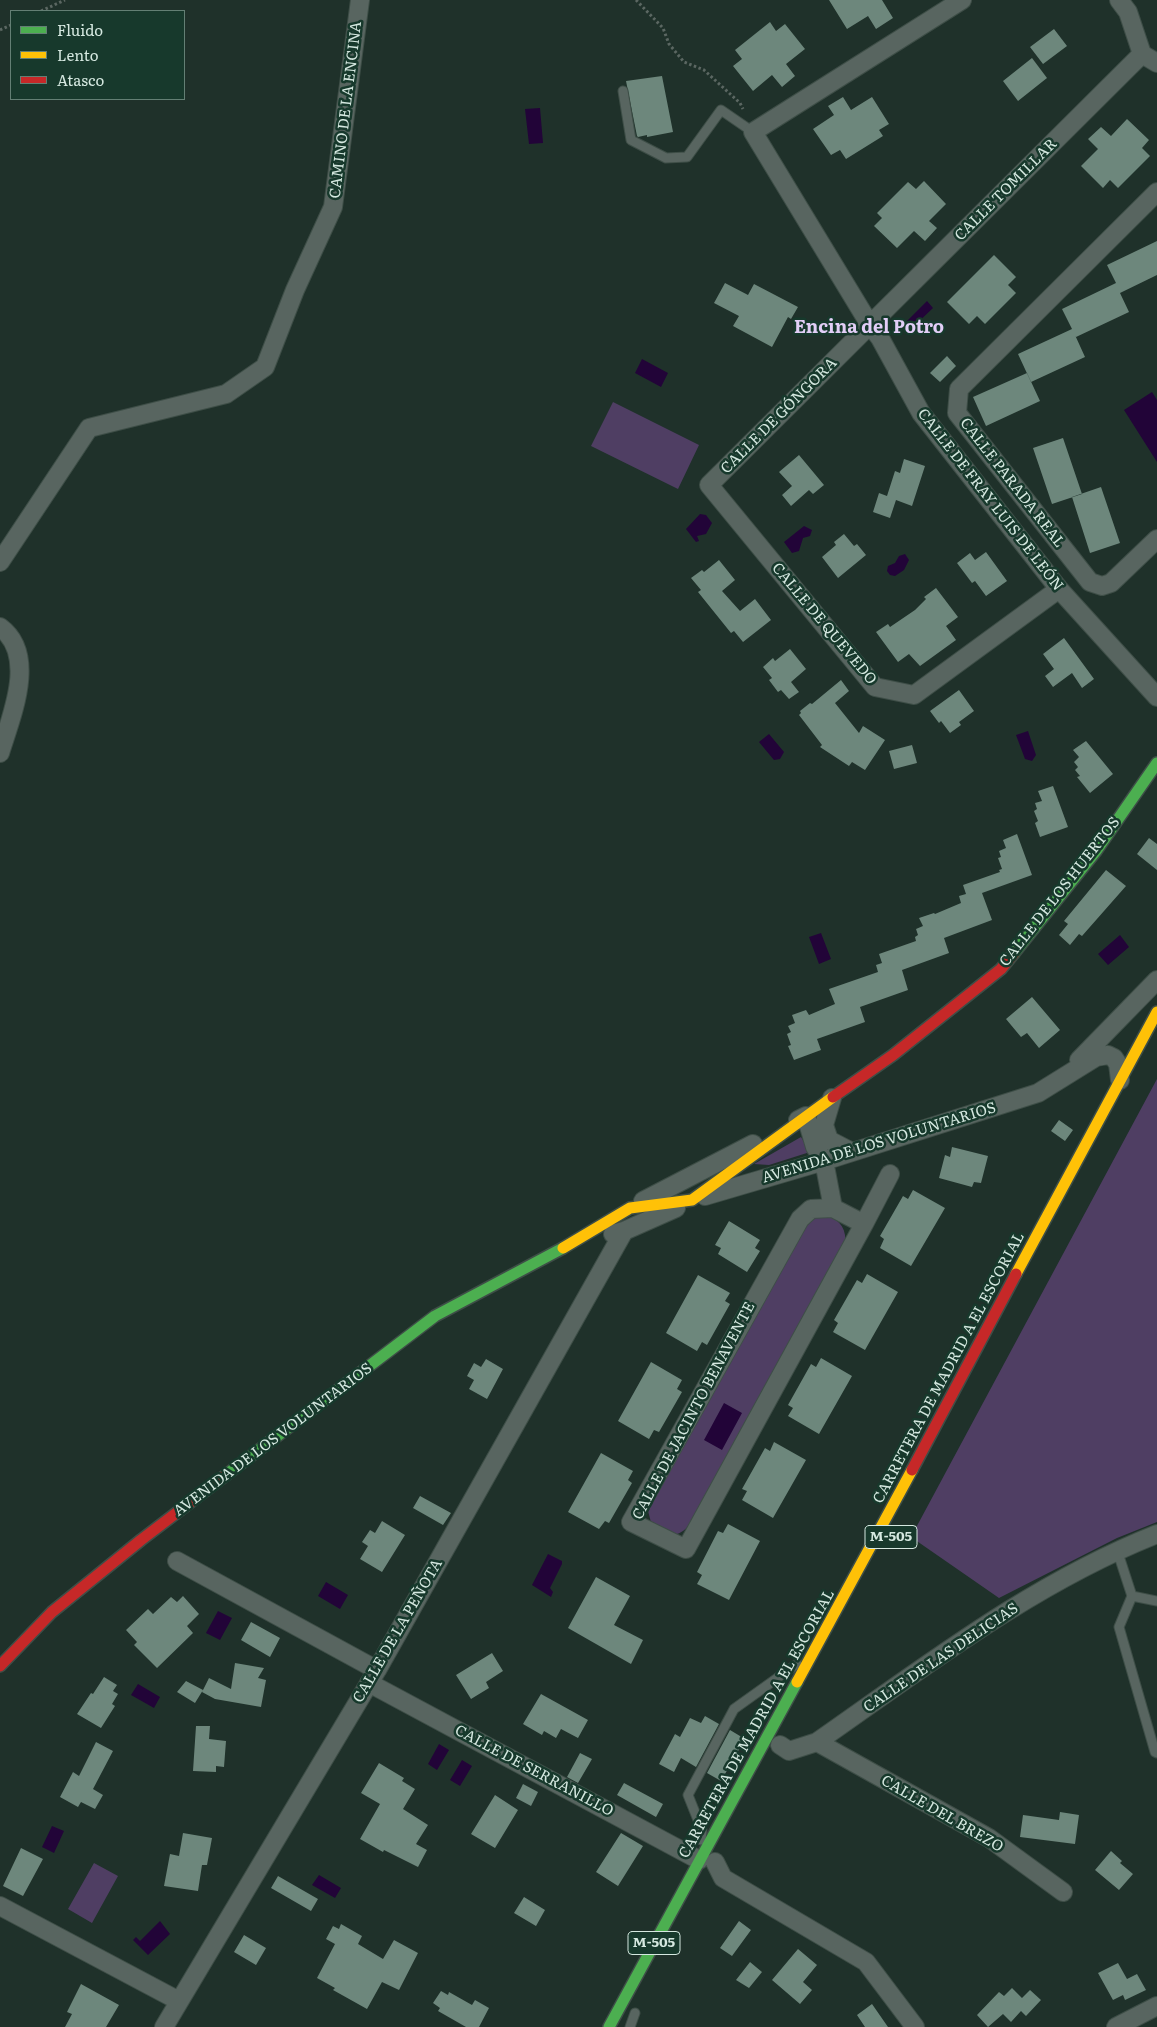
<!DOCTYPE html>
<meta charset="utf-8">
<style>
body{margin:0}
#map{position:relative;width:1157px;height:2027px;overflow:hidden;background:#1f312a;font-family:Literata,serif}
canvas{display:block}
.legend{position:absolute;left:10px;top:10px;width:175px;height:90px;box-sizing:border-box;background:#17392c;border:1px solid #637f74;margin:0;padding:6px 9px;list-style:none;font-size:15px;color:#d5e8e0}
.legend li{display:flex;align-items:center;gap:10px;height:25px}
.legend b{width:25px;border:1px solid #637f74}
</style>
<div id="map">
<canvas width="1157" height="2027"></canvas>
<ul class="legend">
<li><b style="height:6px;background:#4caf50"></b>Fluido</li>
<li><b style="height:6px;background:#ffc107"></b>Lento</li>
<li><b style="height:6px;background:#c62828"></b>Atasco</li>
</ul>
</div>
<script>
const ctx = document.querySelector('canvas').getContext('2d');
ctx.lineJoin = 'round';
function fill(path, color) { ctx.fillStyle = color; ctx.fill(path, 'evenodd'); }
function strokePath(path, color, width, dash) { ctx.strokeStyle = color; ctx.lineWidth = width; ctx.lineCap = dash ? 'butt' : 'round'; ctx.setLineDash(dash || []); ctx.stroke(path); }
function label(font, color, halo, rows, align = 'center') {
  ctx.font = font + ' Literata,serif'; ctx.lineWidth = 5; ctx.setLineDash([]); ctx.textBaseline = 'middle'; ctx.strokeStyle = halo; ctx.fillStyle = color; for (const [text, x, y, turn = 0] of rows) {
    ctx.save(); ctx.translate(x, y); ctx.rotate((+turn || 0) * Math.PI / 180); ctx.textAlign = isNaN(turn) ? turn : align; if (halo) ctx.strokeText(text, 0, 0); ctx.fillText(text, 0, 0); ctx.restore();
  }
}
fill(new Path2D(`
 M 613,402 L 699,445 L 678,489 L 591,446 Z
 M 1157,1079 L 1157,1522 L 1117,1538 L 999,1598 L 911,1537 Z
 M 801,1137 L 810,1152 L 769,1165 L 754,1164 Z
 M 826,1215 C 841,1220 847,1230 845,1245 L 690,1524 C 676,1541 668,1534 652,1526 L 648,1511 L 650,1504 L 805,1223 L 811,1218 Z
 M 94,1863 L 118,1876 L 92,1923 L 68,1909 Z`), '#4f3e63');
fill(new Path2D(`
 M 540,108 L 543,143 L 529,144 L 525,109 Z
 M 927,301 L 933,308 L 912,328 L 906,322 Z
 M 642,359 L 668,373 L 661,387 L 635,373 Z
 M 1152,392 L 1157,400 L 1157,462 L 1124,410 Z
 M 700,514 L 706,515 L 712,523 L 706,534 L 697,536 L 699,541 L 696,542 L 686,529 Z
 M 804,526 L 812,530 L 810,536 L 803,538 L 799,551 L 792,553 L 784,542 Z
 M 905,554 L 909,560 L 904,570 L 895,576 L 890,575 L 887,571 L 888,566 L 895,563 L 899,556 Z
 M 1028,731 L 1036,755 L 1032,761 L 1025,759 L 1016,735 Z
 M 769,734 L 784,752 L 780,759 L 774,760 L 759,742 Z
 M 821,933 L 831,959 L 819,964 L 809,937 Z
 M 1120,935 L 1129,947 L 1108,965 L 1098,954 Z
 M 724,1403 L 742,1413 L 722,1450 L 704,1440 Z
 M 548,1554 L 562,1561 L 562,1564 L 550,1588 L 553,1592 L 551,1597 L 532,1585 Z
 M 326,1582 L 348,1595 L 340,1609 L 318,1596 Z
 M 218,1611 L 232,1618 L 220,1640 L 206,1633 Z
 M 138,1684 L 160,1697 L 154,1708 L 131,1695 Z
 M 439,1744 L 449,1750 L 437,1770 L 428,1764 Z
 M 462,1760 L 472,1766 L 460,1786 L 450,1780 Z
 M 52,1826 L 64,1831 L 54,1853 L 42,1847 Z
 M 319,1875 L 341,1888 L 335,1898 L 312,1885 Z
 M 160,1921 L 170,1934 L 148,1955 L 133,1940 L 136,1937 L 140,1941 Z`), '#220438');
fill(new Path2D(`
 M 829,0 L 882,0 L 893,18 L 876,29 L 868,16 L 847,29 Z
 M 770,22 L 776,31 L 785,24 L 805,49 L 786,64 L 795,76 L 782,87 L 772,75 L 753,91 L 733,66 L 742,59 L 735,50 Z
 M 1054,29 L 1067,46 L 1043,64 L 1030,47 Z
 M 1032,58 L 1047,78 L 1018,101 L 1003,81 Z
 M 662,76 L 673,132 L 647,137 L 647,135 L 638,137 L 637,136 L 626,81 Z
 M 843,97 L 851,110 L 872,97 L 889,124 L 879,130 L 883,136 L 846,159 L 840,150 L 831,155 L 813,129 L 834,115 L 828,106 Z
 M 1127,119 L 1149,140 L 1142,148 L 1150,156 L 1118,188 L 1110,180 L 1103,188 L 1081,166 L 1098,149 L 1088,139 L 1101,127 L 1111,136 Z
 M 924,181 L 946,204 L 929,221 L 937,228 L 925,241 L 914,231 L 897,248 L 874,226 L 882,218 L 877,213 L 908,182 L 916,189 Z
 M 1157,241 L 1157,275 L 1120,293 L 1129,312 L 1076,337 L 1075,335 L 1085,357 L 1031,382 L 1018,354 L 1072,329 L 1062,309 L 1116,283 L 1107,265 Z
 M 994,255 L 1016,277 L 1008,285 L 1016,293 L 985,324 L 977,316 L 969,324 L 947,302 Z
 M 725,283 L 748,295 L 754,284 L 798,307 L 791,319 L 788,317 L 772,347 L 733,326 L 739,316 L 714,303 Z
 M 947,356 L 956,366 L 940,382 L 930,373 Z
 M 1027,373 L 1040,401 L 986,426 L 973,397 Z
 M 1063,438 L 1082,494 L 1052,504 L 1033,448 Z
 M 799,455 L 824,485 L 813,494 L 809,490 L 791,506 L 782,495 L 792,486 L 779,472 Z
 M 904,459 L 925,466 L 912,506 L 896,500 L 890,518 L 873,512 L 879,493 L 887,496 L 895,471 L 900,473 Z
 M 1101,487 L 1120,543 L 1090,553 L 1072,497 Z
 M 844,534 L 854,546 L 857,544 L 866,555 L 838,578 L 822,557 L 836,545 L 834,542 Z
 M 986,552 L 1007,581 L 986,596 L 975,581 L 972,583 L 957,563 L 970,553 L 975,560 Z
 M 719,560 L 735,580 L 722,591 L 740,611 L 755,599 L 771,620 L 743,642 L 734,631 L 731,633 L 698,592 L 701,590 L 691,578 L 702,570 L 704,572 Z
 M 936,588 L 958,617 L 946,626 L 956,640 L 920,666 L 909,654 L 898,662 L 876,632 L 888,624 L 890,627 L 915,610 L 926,599 L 924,597 Z
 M 1064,638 L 1094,679 L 1082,688 L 1072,673 L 1053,687 L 1045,676 L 1054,669 L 1043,654 Z
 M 790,649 L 806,669 L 791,682 L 799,692 L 789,699 L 781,690 L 778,692 L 769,680 L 772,678 L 763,667 L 773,658 L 775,661 Z
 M 841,680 L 849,691 L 835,703 L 859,733 L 863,726 L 885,740 L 865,770 L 852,762 L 849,766 L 820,747 L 822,745 L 799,715 L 801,713 L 800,711 L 810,703 L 812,704 Z
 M 959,690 L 974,711 L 959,722 L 961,725 L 950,733 L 941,721 L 939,723 L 930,711 Z
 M 1086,741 L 1113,774 L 1090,793 L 1077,777 L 1080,776 L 1075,770 L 1078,767 L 1074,762 L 1079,757 L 1073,750 Z
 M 912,745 L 917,763 L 894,769 L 889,751 Z
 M 1053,786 L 1068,827 L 1040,837 L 1035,823 L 1038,821 L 1034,811 L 1037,809 L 1035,803 L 1042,801 L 1038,791 Z
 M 1017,834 L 1032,875 L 982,893 L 992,920 L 944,938 L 949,953 L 902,970 L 908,990 L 860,1007 L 865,1022 L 817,1039 L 821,1050 L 794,1060 L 788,1046 L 791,1045 L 787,1034 L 791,1032 L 788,1026 L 795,1023 L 792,1015 L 806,1010 L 809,1015 L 835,1004 L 829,989 L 878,972 L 876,965 L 882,963 L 879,954 L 916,941 L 915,937 L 918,935 L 916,929 L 923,926 L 919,918 L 934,913 L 935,914 L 961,903 L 959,896 L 966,894 L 963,885 L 1000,872 L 999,870 L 1002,869 L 998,858 L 1001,857 L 999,851 L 1006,848 L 1003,840 Z
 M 1149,838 L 1157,844 L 1157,870 L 1137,854 Z
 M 1106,870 L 1126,886 L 1082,936 L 1079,934 L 1070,945 L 1059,935 L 1068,924 L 1064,921 Z
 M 1032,997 L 1060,1030 L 1039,1048 L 1027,1033 L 1021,1037 L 1006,1019 Z
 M 1059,1120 L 1073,1130 L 1065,1141 L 1051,1131 Z
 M 952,1147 L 988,1156 L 981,1183 L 974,1182 L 972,1187 L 939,1178 L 945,1155 L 950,1157 Z
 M 913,1190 L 945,1208 L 911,1266 L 880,1248 L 884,1239 L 880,1236 L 903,1196 L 908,1199 Z
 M 729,1221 L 760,1240 L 755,1248 L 760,1251 L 747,1272 L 718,1254 L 721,1248 L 715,1245 Z
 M 867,1274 L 898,1292 L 865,1350 L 833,1332 L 838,1323 L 834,1320 L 857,1280 L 862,1283 Z
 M 698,1275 L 730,1293 L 725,1301 L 730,1304 L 707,1345 L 702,1342 L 697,1351 L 666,1333 Z
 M 821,1358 L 852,1376 L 819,1434 L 788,1416 L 793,1408 L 788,1405 L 811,1364 L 816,1367 Z
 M 486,1359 L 503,1369 L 487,1399 L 469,1389 L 474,1380 L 467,1376 L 474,1363 L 481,1367 Z
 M 651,1362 L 682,1380 L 677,1389 L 682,1392 L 659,1432 L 654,1430 L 649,1439 L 618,1421 Z
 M 774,1442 L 806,1460 L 773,1518 L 742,1500 L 747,1491 L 742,1489 L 765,1448 L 770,1451 Z
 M 601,1453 L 633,1471 L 628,1480 L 632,1483 L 609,1523 L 605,1521 L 599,1529 L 568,1512 Z
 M 420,1496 L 451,1513 L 443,1525 L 413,1508 Z
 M 382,1521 L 405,1535 L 382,1572 L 360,1559 L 368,1546 L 362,1542 L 370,1530 L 375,1533 Z
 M 728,1524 L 760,1541 L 729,1600 L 697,1584 L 702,1575 L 697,1572 L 718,1531 L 723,1533 Z
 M 596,1577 L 630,1596 L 614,1625 L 643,1640 L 631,1664 L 568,1628 Z
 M 183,1596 L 199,1614 L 187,1626 L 193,1633 L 157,1668 L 134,1645 L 137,1642 L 126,1630 L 148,1609 L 153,1614 L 171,1597 L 177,1602 Z
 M 251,1622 L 280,1638 L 270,1657 L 241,1640 Z
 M 492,1653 L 503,1671 L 486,1682 L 489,1688 L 471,1699 L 456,1675 Z
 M 235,1663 L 264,1668 L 258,1678 L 266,1680 L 261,1707 L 215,1699 L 202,1692 L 209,1678 L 231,1689 Z
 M 104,1677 L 117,1685 L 113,1691 L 118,1694 L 112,1704 L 115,1706 L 101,1728 L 77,1714 L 91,1693 L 93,1694 Z
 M 186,1681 L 203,1690 L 195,1703 L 177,1692 Z
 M 541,1694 L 588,1720 L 578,1738 L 561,1729 L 556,1738 L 544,1731 L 542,1735 L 523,1724 Z
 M 705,1716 L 719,1724 L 696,1767 L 681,1758 L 674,1772 L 659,1764 L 675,1734 L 680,1737 L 690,1718 L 701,1723 Z
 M 196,1726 L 210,1726 L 209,1739 L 226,1741 L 224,1767 L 216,1766 L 216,1772 L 193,1771 Z
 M 730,1730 L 745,1739 L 721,1781 L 707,1773 Z
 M 96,1742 L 113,1751 L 93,1789 L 103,1795 L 95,1809 L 81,1802 L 78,1807 L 60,1797 L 73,1772 L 79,1776 Z
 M 580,1753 L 592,1759 L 578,1783 L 567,1777 Z
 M 379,1763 L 404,1778 L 402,1781 L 415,1789 L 403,1809 L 428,1825 L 416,1844 L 427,1850 L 418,1867 L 384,1850 L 383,1852 L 360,1839 L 380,1804 L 361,1793 Z
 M 624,1783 L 663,1804 L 656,1817 L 617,1795 Z
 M 523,1784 L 538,1792 L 531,1806 L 516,1798 Z
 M 495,1795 L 518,1810 L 495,1848 L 471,1834 Z
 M 1060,1812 L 1079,1815 L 1075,1844 L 1020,1837 L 1023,1815 L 1059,1820 Z
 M 183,1833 L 212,1838 L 207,1865 L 202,1865 L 198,1891 L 164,1886 L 170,1854 L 179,1856 Z
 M 621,1833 L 643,1846 L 618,1886 L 596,1872 Z
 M 21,1848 L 43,1859 L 23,1896 L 3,1886 Z
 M 1111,1851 L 1122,1861 L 1120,1863 L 1133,1874 L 1119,1890 L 1095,1870 Z
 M 278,1876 L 318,1899 L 311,1911 L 271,1888 Z
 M 524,1897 L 545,1910 L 536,1926 L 514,1913 Z
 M 739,1921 L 751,1930 L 732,1956 L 720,1948 Z
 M 341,1924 L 362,1936 L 358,1944 L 383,1959 L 394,1940 L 418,1953 L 399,1990 L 382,1982 L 367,2009 L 333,1990 L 335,1988 L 317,1978 L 335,1944 L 326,1939 L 333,1926 L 339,1929 Z
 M 244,1935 L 266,1948 L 256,1965 L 234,1952 Z
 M 798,1949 L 817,1965 L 803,1982 L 812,1990 L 800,2004 L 772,1980 Z
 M 750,1962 L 762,1972 L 749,1988 L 736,1980 Z
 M 1118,1963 L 1127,1979 L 1137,1974 L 1146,1990 L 1125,2000 L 1123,1995 L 1113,2000 L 1098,1973 Z
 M 81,1984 L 119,2005 L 106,2027 L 65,2027 L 72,2014 L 67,2012 Z
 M 1012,1988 L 1022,1998 L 1030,1990 L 1041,2000 L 1026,2016 L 1021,2011 L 1011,2022 L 1003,2014 L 988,2027 L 977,2015 L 999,1992 L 1004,1996 Z
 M 441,1991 L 448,1995 L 449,1992 L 472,2005 L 475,2000 L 489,2008 L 479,2027 L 466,2027 L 438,2011 L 440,2008 L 433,2003 Z
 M 872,2004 L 888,2027 L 865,2027 L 857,2015 Z`), '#6d877c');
const lane = new Path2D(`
 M 623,91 L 631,140 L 666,158 L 687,157 L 721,110 L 753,132
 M 1117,1550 L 1132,1596 L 1119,1627 L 1155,1752 L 1157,1753
 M 1132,1596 L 1157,1601
 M 701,1840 L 702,1830 L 688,1795 L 734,1709 L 797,1664
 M 630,2027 L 635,2013`);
const street = new Path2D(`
 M 962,0 L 753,132 L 870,325 L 880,338 L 921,413 L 1059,589 L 1157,697
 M 1119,0 L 1128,12 L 1142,54 L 1157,63
 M 1157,192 L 959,389 L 957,413 L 1090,582 L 1102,586 L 1111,583 L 1157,539
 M 0,562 L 89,428 L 226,394 L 265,367 L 295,290 L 333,207 L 360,0
 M 1059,589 L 914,695 L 875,687 L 709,485 L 1142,54
 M 0,627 C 38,655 11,717 0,753
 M 1079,1060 L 1157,980
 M 832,1098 L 824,1125 L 829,1140 L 852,1152
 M 798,1120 L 806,1116 L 815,1147 L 824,1161 L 833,1208 L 811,1209 L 800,1219 L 631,1522 L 686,1549 L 864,1224 L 833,1208
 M 705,1196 L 824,1161 L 1038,1093 L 1096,1057 L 1108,1055 L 1114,1058 L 1118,1064 L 1120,1080
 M 643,1201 L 753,1144
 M 864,1224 L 890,1174
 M 613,1234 L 624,1231 L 676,1208
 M 177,1561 L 377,1670
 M 369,1683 L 699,1860
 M 817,1742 L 989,1838 L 1063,1892
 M 780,1745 L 789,1751 L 817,1742 C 926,1666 1033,1583 1157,1534
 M 715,1862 L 723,1878 L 866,1962 L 915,2027
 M 0,1906 L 179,2001
 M 164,2027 L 377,1670 L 624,1231
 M 1116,2027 L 1157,2006`);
const fast = new Path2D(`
 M 1014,953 L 1096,851 L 1157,763
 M 226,1475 L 435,1316 L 563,1248
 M 609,2027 L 797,1682`);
const slow = new Path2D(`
 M 563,1248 L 630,1208 L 692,1200 L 833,1097
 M 1016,1274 L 1157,1012
 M 797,1682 L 912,1470`);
const jam = new Path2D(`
 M 833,1097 L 893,1055 L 1001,969 L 1014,953
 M 912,1470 L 1016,1274
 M 0,1666 L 52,1612 L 141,1540 L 226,1475`);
strokePath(lane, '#3e4e47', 11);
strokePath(street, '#3e4e47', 20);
strokePath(fast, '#3e4e47', 14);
strokePath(slow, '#3e4e47', 14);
strokePath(jam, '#3e4e47', 14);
strokePath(new Path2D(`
 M 636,0 L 663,28 L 669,44 L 684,62 L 704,70 L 740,103 L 743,109
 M 41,11 L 65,0
 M 0,30 L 11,25`), '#5b6762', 3, [2.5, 2.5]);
strokePath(lane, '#586560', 9);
strokePath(street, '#586560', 18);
strokePath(fast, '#4caf50', 11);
strokePath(slow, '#ffc107', 11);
strokePath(jam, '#c62828', 11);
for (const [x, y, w] of [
 [891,1537,52],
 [654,1943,52]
]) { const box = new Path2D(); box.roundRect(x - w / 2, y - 11.5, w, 23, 4); ctx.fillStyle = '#17392c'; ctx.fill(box); strokePath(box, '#d5e8e0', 1); }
label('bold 14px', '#d5e8e0', null, [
 ["M-505",891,1537],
 ["M-505",654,1943]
]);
label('15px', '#d5e8e0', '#17392c', [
 ["CAMINO DE LA ENCINA",346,110,-83],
 ["CALLE TOMILLAR",1006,190,-45],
 ["CALLE DE GÓNGORA",779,416,-45],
 ["CALLE PARADA REAL",1012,483,52],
 ["CALLE DE FRAY LUIS DE LEÓN",990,500,52],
 ["CALLE DE QUEVEDO",824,624,50],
 ["CALLE DE LOS HUERTOS",1060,892,-52],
 ["AVENIDA DE LOS VOLUNTARIOS",879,1143,-17],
 ["CARRETERA DE MADRID A EL ESCORIAL",949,1368,-62],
 ["CALLE DE JACINTO BENAVENTE",694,1411,-62],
 ["AVENIDA DE LOS VOLUNTARIOS",273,1440,-37],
 ["CALLE DE LA PEÑOTA",398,1631,-60],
 ["CALLE DE LAS DELICIAS",941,1658,-34],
 ["CARRETERA DE MADRID A EL ESCORIAL",757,1724,-61],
 ["CALLE DE SERRANILLO",534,1771,28],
 ["CALLE DEL BREZO",942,1814,30]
]);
label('bold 18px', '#e2cef7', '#17392c', [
 ["Encina del Potro",869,328]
]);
</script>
